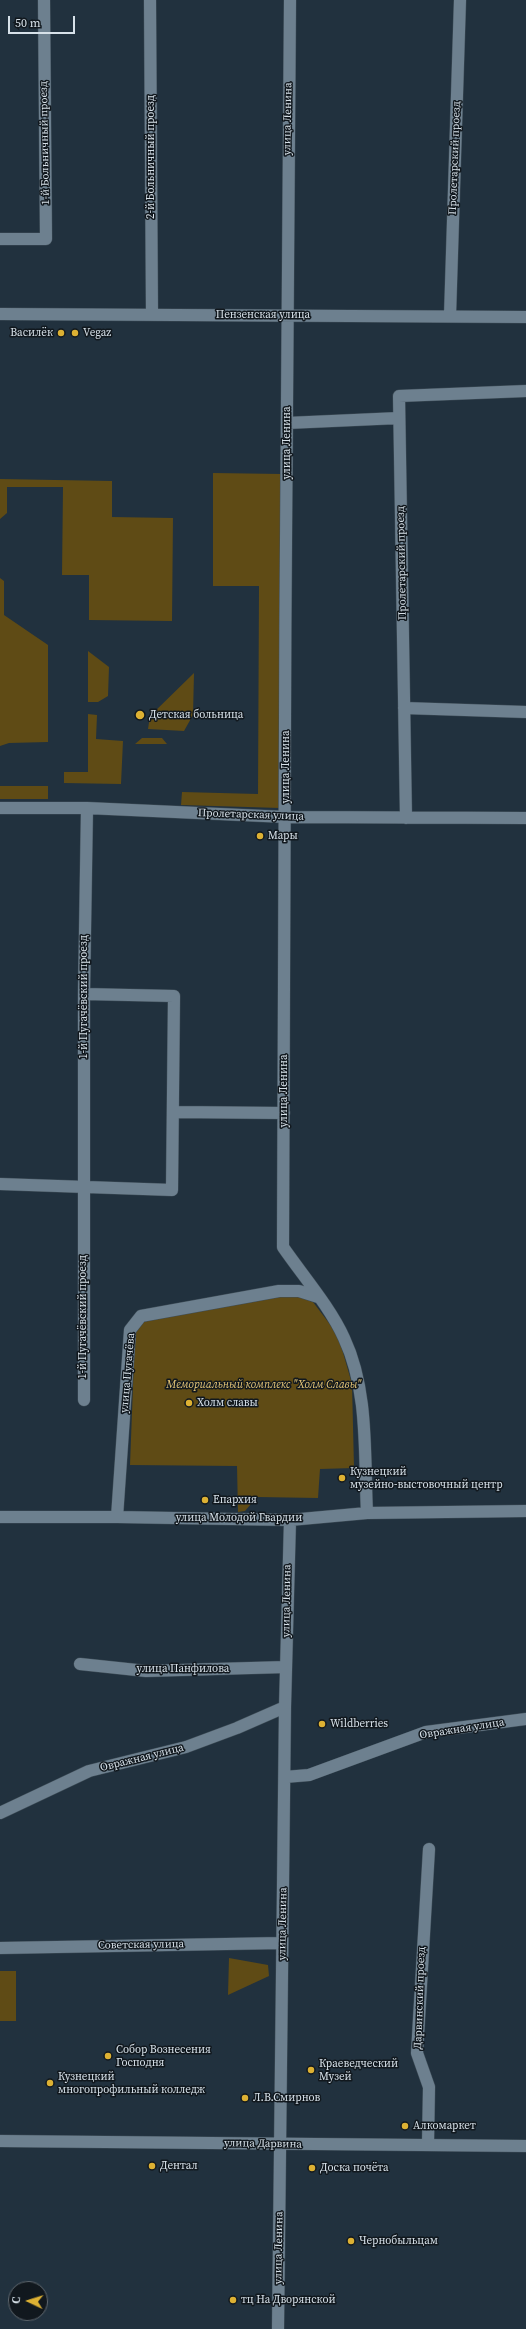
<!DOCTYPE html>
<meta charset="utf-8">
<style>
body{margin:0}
#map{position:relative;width:526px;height:2329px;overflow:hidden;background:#21313e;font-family:"Source Serif 4",serif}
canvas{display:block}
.north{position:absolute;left:8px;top:2281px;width:40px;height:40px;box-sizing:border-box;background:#11181e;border:1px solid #60686f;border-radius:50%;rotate:274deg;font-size:11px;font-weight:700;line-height:16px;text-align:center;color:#d7e1e9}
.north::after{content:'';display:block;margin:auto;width:14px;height:18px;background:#ddb133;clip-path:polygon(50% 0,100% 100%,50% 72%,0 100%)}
.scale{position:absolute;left:8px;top:16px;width:67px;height:18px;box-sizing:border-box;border:2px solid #d7e1e9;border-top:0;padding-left:5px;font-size:12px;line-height:14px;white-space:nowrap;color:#d7e1e9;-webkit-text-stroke:3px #11181e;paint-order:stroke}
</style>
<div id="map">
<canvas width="526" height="2329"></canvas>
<div class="north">С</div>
<div class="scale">50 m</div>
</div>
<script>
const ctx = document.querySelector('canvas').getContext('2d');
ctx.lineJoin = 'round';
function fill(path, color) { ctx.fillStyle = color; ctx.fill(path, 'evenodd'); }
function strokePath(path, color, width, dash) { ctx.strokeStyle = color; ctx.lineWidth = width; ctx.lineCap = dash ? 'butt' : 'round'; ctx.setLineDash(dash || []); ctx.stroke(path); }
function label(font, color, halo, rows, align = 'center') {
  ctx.font = font + ' "Source Serif 4",serif'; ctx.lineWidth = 3; ctx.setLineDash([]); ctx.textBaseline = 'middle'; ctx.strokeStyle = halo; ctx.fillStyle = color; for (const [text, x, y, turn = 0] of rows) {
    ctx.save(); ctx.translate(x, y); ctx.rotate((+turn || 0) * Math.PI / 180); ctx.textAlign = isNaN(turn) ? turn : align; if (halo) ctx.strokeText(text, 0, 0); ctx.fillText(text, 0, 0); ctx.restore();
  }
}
fill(new Path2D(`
 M 213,473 L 282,474 L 280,808 L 181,805 L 182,792 L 258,794 L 259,586 L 213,586 Z
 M 0,479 L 112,481 L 112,517 L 173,518 L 172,621 L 89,620 L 89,575 L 62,575 L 63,487 L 7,487 L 7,513 L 0,519 Z
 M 0,578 L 4,581 L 4,615 L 48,645 L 48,742 L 9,743 L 0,746 Z
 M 88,651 L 109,667 L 108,696 L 98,702 L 88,702 Z
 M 194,673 L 193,715 L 184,731 L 148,729 L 150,716 Z
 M 88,714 L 97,715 L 96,739 L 123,741 L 121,784 L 64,783 L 64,772 L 88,772 Z
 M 142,738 L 162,738 L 167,744 L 135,744 Z
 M 0,786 L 48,786 L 48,799 L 0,799 Z
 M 276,1297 L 299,1297 L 313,1302 L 338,1335 L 352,1384 L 354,1468 L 320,1469 L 318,1498 L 257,1497 L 245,1511 L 238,1512 L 237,1466 L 130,1465 L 135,1333 L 144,1321 Z
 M 229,1958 L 268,1965 L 269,1976 L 228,1995 Z
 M 0,1971 L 16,1971 L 16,2021 L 0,2021 Z`), '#5f4b15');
const minor = new Path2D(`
 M 150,0 L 152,315
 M 290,0 C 284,416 286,831 283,1247 C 303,1276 330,1307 344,1338 C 369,1391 364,1455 367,1513
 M 0,239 L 46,239 L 44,0
 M 0,314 L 526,317
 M 450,316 L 460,0
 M 287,423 L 399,418
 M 404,708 L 526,712
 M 0,808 L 87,808 L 286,817 L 526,818
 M 406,818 L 399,396 L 526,391
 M 173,1112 L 284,1113
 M 0,1184 L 172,1190 L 174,996 L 84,994
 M 84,1400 L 84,994 L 87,808
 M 0,1517 L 117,1517 L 290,1520 L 367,1513 L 526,1511
 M 117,1517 L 130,1330 L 141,1316 L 279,1291 L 299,1291 L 318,1297
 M 80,1664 L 146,1671 L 286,1667
 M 285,1777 L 309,1775 L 426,1732 L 526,1719
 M 0,1813 L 89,1771 L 186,1747 L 237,1728 L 285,1707
 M 0,1948 L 282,1943
 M 0,2141 L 526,2146
 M 428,2144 L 429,2087 L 417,2053 L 429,1849
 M 278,2329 L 285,1707 L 290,1520`);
strokePath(minor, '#3f4d58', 13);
strokePath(minor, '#6d808f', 12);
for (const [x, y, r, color] of [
 [61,333,4,"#ddb133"],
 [75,333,4,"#ddb133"],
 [140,715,5,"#ddb133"],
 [260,836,4,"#ddb133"],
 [189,1403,4,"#ddb133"],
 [342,1478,4,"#ddb133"],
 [205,1500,4,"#ddb133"],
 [322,1724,4,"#ddb133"],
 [108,2056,4,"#ddb133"],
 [311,2070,4,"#ddb133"],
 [50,2083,4,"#ddb133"],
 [245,2098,4,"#ddb133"],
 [405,2126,4,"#ddb133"],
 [152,2166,4,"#ddb133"],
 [312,2168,4,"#ddb133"],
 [351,2241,4,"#ddb133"],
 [233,2300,4,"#ddb133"]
]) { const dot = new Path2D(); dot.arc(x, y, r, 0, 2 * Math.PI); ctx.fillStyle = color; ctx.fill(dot); strokePath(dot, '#11181e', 1.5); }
label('11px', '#d7e1e9', '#11181e', [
 ["улица Ленина",288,119,-89],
 ["1-й Больничный проезд",45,143,-91],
 ["2-й Больничный проезд",151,157,-90],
 ["Пролетарский проезд",455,158,-88],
 ["Пензенская улица",263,315],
 ["улица Ленина",287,443,-90],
 ["Пролетарский проезд",402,563,-91],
 ["улица Ленина",286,767,-90],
 ["Пролетарская улица",251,815,2],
 ["1-й Пугачёвский проезд",84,997,-90],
 ["улица Ленина",284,1091,-90],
 ["1-й Пугачёвский проезд",83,1317,-90],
 ["улица Пугачёва",128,1373,-85],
 ["улица Молодой Гвардии",239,1518],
 ["улица Ленина",287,1601,-89],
 ["улица Панфилова",183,1669],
 ["Овражная улица",462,1729,-9],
 ["Овражная улица",142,1758,-14],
 ["улица Ленина",283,1924,-89],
 ["Советская улица",141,1945,-1],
 ["Дарвинский проезд",420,1998,-88],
 ["улица Дарвина",263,2144,1],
 ["улица Ленина",279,2248,-89]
]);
label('11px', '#d7e1e9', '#11181e', [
 ["Василёк",53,333,"right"],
 ["Vegaz",83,333],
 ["Детская больница",149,715],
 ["Мары",268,836],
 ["Холм славы",197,1403],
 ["Кузнецкий",350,1472],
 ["музейно-выстовочный центр",350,1485],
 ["Епархия",213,1500],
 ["Wildberries",330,1724],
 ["Собор Вознесения",116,2050],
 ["Господня",116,2063],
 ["Краеведческий",319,2064],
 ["Музей",319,2077],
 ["Кузнецкий",58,2077],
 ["многопрофильный колледж",58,2090],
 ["Л.В.Смирнов",253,2098],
 ["Алкомаркет",413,2126],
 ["Дентал",160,2166],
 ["Доска почёта",320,2168],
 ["Чернобыльцам",359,2241],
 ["тц На Дворянской",241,2300]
], 'left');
label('italic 11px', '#e8c878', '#11181e', [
 ["Мемориальный комплекс \"Холм Славы\"",264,1385]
]);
</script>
